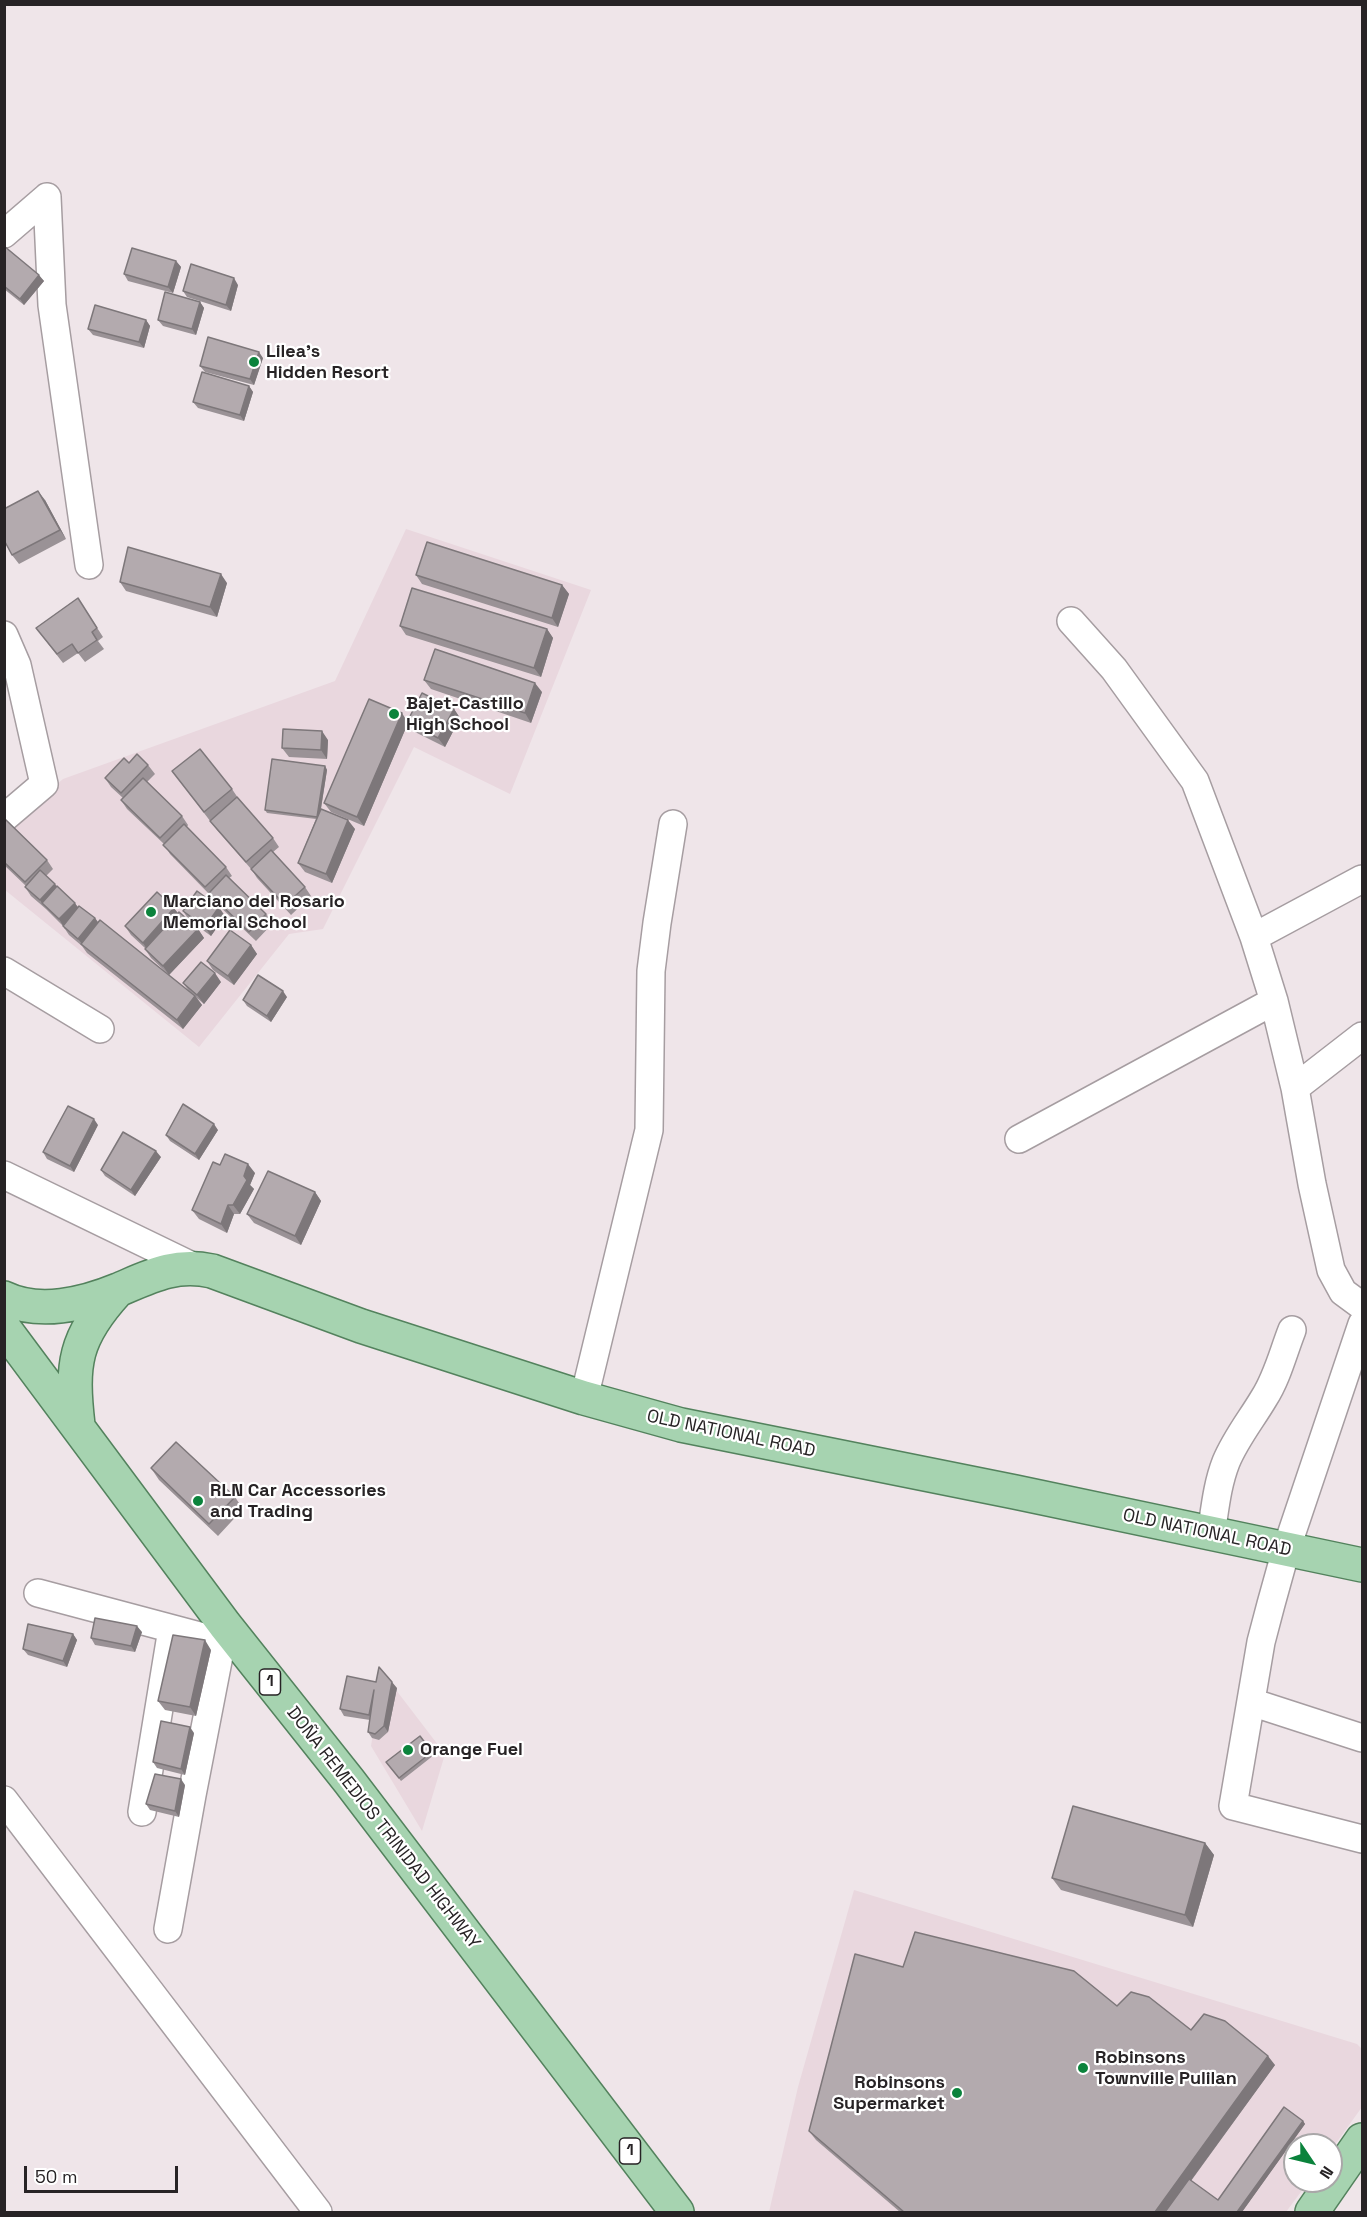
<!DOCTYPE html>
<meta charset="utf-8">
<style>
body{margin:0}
#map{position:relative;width:1367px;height:2217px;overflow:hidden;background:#efe5e9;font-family:"Space Grotesk",sans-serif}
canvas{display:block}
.frame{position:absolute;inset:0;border:6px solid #272325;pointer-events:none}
.north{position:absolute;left:1283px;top:2133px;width:60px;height:60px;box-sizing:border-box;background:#fff;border:2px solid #a9a7a8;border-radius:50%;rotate:125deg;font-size:16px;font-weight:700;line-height:24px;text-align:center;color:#272325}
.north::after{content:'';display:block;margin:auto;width:21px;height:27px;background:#0b833c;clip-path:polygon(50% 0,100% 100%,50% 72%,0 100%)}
.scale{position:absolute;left:24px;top:2166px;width:154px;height:27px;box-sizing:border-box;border:3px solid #272325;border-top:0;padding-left:8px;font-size:18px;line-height:21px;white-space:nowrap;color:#272325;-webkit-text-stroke:4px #fff;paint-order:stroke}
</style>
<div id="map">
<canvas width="1367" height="2217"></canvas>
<div class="frame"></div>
<div class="north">N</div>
<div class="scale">50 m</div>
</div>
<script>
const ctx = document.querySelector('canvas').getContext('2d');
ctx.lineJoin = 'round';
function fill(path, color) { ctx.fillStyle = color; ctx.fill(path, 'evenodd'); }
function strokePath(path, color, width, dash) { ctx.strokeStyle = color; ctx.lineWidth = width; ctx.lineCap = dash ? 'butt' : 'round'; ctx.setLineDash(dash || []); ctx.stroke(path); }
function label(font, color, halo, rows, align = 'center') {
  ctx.font = font + ' "Space Grotesk",sans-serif'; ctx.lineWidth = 4.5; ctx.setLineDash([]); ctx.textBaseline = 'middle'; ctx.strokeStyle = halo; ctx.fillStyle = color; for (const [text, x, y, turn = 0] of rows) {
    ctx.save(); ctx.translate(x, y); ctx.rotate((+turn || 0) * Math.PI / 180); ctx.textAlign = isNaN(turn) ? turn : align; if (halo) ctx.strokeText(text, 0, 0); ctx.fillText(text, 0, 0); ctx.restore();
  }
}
fill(new Path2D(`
 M 406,529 L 591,590 L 510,794 L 414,747 L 323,929 L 289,934 L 199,1047 L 5,890 L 4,829 L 63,779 L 335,681 Z
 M 383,1673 L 445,1754 L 422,1831 L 371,1746 Z
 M 854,1890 L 1357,2044 L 1362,2049 L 1362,2107 L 1331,2150 L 1331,2145 L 1295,2145 L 1295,2181 L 1309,2181 L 1286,2212 L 769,2212 L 798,2087 Z`), '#e9d7de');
const minor = new Path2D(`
 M 47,197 L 52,305 L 89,565
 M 4,234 L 47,197
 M 1071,621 L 1114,669 L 1195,781 L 1254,937 L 1274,1001 L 1295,1088 L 1312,1184 L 1331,1270 L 1343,1292 L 1362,1306
 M 4,635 L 17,665 L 44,784 L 4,818
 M 1254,937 L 1362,879
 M 4,971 L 100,1029
 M 1295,1088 L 1362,1036
 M 1019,1139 L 1274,1001
 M 4,1175 L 196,1268
 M 1362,1324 L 1286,1550 L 1271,1604 L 1261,1642 L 1233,1806 L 1362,1839
 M 584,1398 L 649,1130 L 651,971 L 657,923 L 673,824
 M 1211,1534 C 1215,1509 1217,1485 1226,1462 C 1236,1438 1251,1420 1264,1398 C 1277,1378 1283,1353 1292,1330
 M 38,1593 L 222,1642
 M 1251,1702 L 1362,1738
 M 4,1800 L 318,2212
 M 142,1812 L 172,1629
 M 168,1929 L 192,1795 L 225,1625`);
const major = new Path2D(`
 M 4,1298 C 39,1315 84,1304 118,1290 C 151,1276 175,1263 212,1271 L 361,1326 L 584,1398 L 681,1425 L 1015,1492 L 1362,1565
 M 4,1328 L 225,1625 L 349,1781 L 677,2212
 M 78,1425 C 71,1364 74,1338 117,1291
 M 1312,2212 L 1362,2140`);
strokePath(minor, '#a69da1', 30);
strokePath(major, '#53825d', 36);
strokePath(minor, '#fff', 27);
strokePath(major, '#a6d3b0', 33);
fill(new Path2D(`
 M 4,246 L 44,281 L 24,305 L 4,289 Z
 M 176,261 L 181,267 L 173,293 L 128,281 L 124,274 Z
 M 238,285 L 231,311 L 187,297 L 183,291 Z
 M 200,302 L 204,308 L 196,335 L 163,326 L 158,320 Z
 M 146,320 L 150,326 L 144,348 L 93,335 L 88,329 Z
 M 263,358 L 254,385 L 205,372 L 200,366 Z
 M 249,386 L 253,392 L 244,421 L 198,408 L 193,402 Z
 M 45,500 L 66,539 L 19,564 L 12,555 Z
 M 416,575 L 562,585 L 569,594 L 558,627 L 422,584 Z
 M 120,582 L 227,583 L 217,617 L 126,591 Z
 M 78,598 L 103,637 L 98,641 L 104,649 L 85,662 L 78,653 L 63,663 L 36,628 Z
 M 400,626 L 547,629 L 553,638 L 541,677 L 406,635 Z
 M 424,680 L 542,692 L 531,723 L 431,689 Z
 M 454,709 L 460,718 L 445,747 L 413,731 L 408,723 L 364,826 L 331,812 L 324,803 L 408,721 Z
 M 328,740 L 327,759 L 289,757 L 282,748 Z
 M 129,763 L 148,765 L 155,774 L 147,782 L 182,816 L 188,825 L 187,827 L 226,867 L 232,876 L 229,878 L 266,914 L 273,923 L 256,941 L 215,902 L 211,896 L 170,854 L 164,844 L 127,809 L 121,800 L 123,798 L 111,787 L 105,778 Z
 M 325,766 L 327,770 L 321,809 L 355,829 L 332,883 L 305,872 L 298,863 L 316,819 L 267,813 L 265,810 Z
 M 172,771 L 232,789 L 238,798 L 273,838 L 279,847 L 273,852 L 305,887 L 311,896 L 291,915 L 257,878 L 252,870 L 217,830 Z
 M 5,819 L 47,860 L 53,869 L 46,876 L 78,907 L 95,918 L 98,922 L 189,991 L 183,983 L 221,982 L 204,1004 L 197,998 L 202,1005 L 183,1029 L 87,953 L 82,946 L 69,935 L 63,926 L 46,909 L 31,896 L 25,887 L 26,886 L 4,865 Z
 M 183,911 L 225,916 L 211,936 L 189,920 Z
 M 178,913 L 198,929 L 204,938 L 169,975 L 151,958 L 145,949 L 145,948 L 131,935 L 125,926 Z
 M 251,945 L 257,954 L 234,985 L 213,970 L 207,961 Z
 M 287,997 L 271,1022 L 247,1006 L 243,1000 Z
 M 98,1125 L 74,1172 L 47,1159 L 43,1152 Z
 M 218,1130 L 199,1160 L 170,1141 L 166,1135 Z
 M 161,1157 L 135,1196 L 105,1176 L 101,1170 Z
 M 220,1165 L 255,1173 L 250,1185 L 254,1189 L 240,1214 L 234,1214 L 227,1233 L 199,1219 L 192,1210 Z
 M 315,1192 L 321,1201 L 301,1245 L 254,1223 L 247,1214 Z
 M 151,1468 L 235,1497 L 243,1509 L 218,1536 L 159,1480 Z
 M 142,1632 L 135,1652 L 95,1645 L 91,1638 Z
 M 73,1634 L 77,1640 L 67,1667 L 28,1655 L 23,1649 Z
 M 211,1650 L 196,1716 L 165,1710 L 158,1701 Z
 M 397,1688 L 388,1732 L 379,1740 L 372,1738 L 368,1732 L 370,1720 L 344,1716 L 340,1709 Z
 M 194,1733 L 185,1775 L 157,1768 L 153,1762 Z
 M 420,1736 L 434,1755 L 401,1781 L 386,1762 Z
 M 185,1785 L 179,1817 L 150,1810 L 146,1804 Z
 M 1205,1843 L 1214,1855 L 1193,1927 L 1061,1890 L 1052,1878 Z
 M 903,1967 L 1117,2006 L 1191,2030 L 1275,2065 L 1191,2181 L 1218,2200 L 1303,2121 L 1305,2124 L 1242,2212 L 900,2212 L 816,2140 L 809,2131 Z`), '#9a9296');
fill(new Path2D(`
 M 176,261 L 181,267 L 173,293 L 168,287 Z
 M 39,275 L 44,281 L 24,305 L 20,299 Z
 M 234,278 L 238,285 L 231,311 L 226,305 Z
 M 200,302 L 204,308 L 196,335 L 192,329 Z
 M 146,320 L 150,326 L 144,348 L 139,342 Z
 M 259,352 L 263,358 L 254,385 L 250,379 Z
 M 249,386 L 253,392 L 244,421 L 240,415 Z
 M 38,491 L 45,500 L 66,539 L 60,530 Z
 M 221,574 L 227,583 L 217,617 L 210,607 Z
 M 562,585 L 569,594 L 558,627 L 552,618 Z
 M 547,629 L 553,638 L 541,677 L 534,668 Z
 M 535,683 L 542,692 L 531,723 L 525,713 Z
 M 454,709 L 460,718 L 445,747 L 438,738 Z
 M 402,713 L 408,723 L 407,722 L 408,723 L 364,826 L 357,817 Z
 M 322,731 L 328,740 L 327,759 L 321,750 Z
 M 325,766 L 327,770 L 319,820 L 317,817 Z
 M 348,820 L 355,829 L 332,883 L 326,874 Z
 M 55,884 L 61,893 L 42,903 L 46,909 L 40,900 Z
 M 75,903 L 81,912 L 65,929 L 59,919 Z
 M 219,907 L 225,916 L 211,936 L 205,927 Z
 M 174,908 L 181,917 L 149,952 L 143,943 Z
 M 95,918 L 101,927 L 83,945 L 78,939 Z
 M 198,929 L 204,938 L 169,975 L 163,966 Z
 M 251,945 L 257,954 L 234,985 L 228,976 Z
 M 215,973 L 221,982 L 204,1004 L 197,995 Z
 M 283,991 L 287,997 L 271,1022 L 267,1016 Z
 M 195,996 L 202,1005 L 183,1029 L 177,1020 Z
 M 94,1119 L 98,1125 L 74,1172 L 70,1166 Z
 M 214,1124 L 218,1130 L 199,1160 L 195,1154 Z
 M 156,1151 L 161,1157 L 135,1196 L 131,1190 Z
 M 248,1164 L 255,1173 L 250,1185 L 254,1189 L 240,1214 L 233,1205 Z
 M 315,1192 L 321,1201 L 301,1245 L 295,1236 Z
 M 228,1205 L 234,1214 L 227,1233 L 221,1224 Z
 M 137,1626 L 142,1632 L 135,1652 L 131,1646 Z
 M 73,1634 L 77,1640 L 67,1667 L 63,1661 Z
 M 205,1640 L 211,1650 L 196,1716 L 190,1707 Z
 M 392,1682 L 397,1688 L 388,1732 L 384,1726 Z
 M 190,1727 L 194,1733 L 185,1775 L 181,1769 Z
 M 181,1779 L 185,1785 L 179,1817 L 175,1811 Z
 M 1205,1843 L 1214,1855 L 1193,1927 L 1185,1915 Z
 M 1268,2056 L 1275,2065 L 1168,2212 L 1155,2212 Z
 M 1303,2121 L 1305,2124 L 1242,2212 L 1237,2212 Z`), '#7d777a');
const building = new Path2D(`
 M 4,246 L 39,275 L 20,299 L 4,286 Z
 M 132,248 L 176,261 L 168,287 L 124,274 Z
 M 191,264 L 234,278 L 226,305 L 183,291 Z
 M 165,292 L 200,302 L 192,329 L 158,320 Z
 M 95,305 L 146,320 L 139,342 L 88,329 Z
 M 208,337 L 259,352 L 250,379 L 200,366 Z
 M 202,372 L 249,386 L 240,415 L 193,402 Z
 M 38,491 L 60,530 L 12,555 L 4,540 L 4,509 Z
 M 427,542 L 562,585 L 552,618 L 416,575 Z
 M 128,547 L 221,574 L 210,607 L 120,582 Z
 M 412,588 L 547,629 L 534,668 L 400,626 Z
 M 78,598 L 97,628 L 92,632 L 97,640 L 78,653 L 72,644 L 57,654 L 36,628 Z
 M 435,649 L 535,683 L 525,713 L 424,680 Z
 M 422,693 L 454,709 L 438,738 L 407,722 Z
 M 369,699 L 402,713 L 357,817 L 324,803 Z
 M 283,729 L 322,731 L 321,750 L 282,748 Z
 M 200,749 L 232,789 L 204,812 L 172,771 Z
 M 137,754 L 148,765 L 121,793 L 105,778 L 124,758 L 129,763 Z
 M 272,759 L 325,766 L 317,817 L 265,810 Z
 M 143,778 L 182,816 L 160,838 L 121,800 Z
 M 237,797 L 273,838 L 246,862 L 210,821 Z
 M 321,809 L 348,820 L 326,874 L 298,863 Z
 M 5,819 L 47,860 L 25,882 L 4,862 Z
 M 184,824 L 226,867 L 205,887 L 163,845 Z
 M 271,850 L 305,887 L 285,905 L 251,869 Z
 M 40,870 L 55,884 L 40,900 L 25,887 Z
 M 226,875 L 266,914 L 249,932 L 209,893 Z
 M 57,886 L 75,903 L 59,919 L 42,903 Z
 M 197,891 L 219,907 L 205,927 L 183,911 Z
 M 157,892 L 174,908 L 143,943 L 125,926 Z
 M 79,906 L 95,918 L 78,939 L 63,926 Z
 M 179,912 L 198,929 L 163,966 L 145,949 Z
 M 100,920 L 195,996 L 177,1020 L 81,944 Z
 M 230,930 L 251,945 L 228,976 L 207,961 Z
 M 201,962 L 215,973 L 197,995 L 183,983 Z
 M 258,975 L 283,991 L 267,1016 L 243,1000 Z
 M 183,1104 L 214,1124 L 195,1154 L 166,1135 Z
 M 68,1106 L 94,1119 L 70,1166 L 43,1152 Z
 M 123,1132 L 156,1151 L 131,1190 L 101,1170 Z
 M 225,1154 L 248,1164 L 244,1176 L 247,1180 L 233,1205 L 228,1205 L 221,1224 L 192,1210 L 213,1162 L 220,1165 Z
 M 268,1171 L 315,1192 L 295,1236 L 247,1214 Z
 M 176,1442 L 235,1497 L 209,1524 L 151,1468 Z
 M 95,1618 L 137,1626 L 131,1646 L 91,1638 Z
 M 28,1624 L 73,1634 L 63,1661 L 23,1649 Z
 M 173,1635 L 205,1640 L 190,1707 L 158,1701 Z
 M 379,1667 L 392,1682 L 384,1726 L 375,1734 L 368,1732 L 374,1690 L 369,1715 L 340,1709 L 347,1676 L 376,1682 Z
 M 161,1721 L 190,1727 L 181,1769 L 153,1762 Z
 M 420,1736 L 432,1752 L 399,1778 L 386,1762 Z
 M 155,1774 L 181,1779 L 175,1811 L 146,1804 Z
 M 1073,1806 L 1205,1843 L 1185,1915 L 1052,1878 Z
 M 915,1932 L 1074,1971 L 1117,2006 L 1131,1992 L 1149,1997 L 1191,2030 L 1204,2014 L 1225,2021 L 1268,2056 L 1155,2212 L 904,2212 L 809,2131 L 855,1954 L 903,1967 Z
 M 1284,2107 L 1303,2121 L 1237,2212 L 1165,2212 L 1189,2179 L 1218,2200 Z`);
fill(building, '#b3aaae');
strokePath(building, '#7d777a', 1.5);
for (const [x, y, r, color] of [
 [254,362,6,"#0b833c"],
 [394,714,6,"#0b833c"],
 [151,912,6,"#0b833c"],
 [198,1501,6,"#0b833c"],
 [408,1750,6,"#0b833c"],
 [1083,2068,6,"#0b833c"],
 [957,2093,6,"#0b833c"]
]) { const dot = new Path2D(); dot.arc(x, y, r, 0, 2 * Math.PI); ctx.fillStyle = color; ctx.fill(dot); strokePath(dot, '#fff', 2); }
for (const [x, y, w] of [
 [270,1682,21],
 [630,2151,21]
]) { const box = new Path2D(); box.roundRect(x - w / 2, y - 13, w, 26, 4.5); ctx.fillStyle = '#fff'; ctx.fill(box); strokePath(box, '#272325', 1.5); }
label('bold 16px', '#272325', null, [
 ["1",270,1682],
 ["1",630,2151]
]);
label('bold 18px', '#272325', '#fff', [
 ["Lilea's",266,352],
 ["Hidden Resort",266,373],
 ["Bajet-Castillo",406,704],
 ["High School",406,725],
 ["Marciano del Rosario",163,902],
 ["Memorial School",163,923],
 ["RLN Car Accessories",210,1491],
 ["and Trading",210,1512],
 ["Orange Fuel",420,1750],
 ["Robinsons",1095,2058],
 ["Townville Pulilan",1095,2079],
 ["Robinsons",945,2083,"right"],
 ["Supermarket",945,2104,"right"]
], 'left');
label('18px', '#272325', '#fff', [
 ["OLD NATIONAL ROAD",731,1434,12],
 ["OLD NATIONAL ROAD",1207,1533,12],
 ["DOÑA REMEDIOS TRINIDAD HIGHWAY",383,1828,52]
]);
</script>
